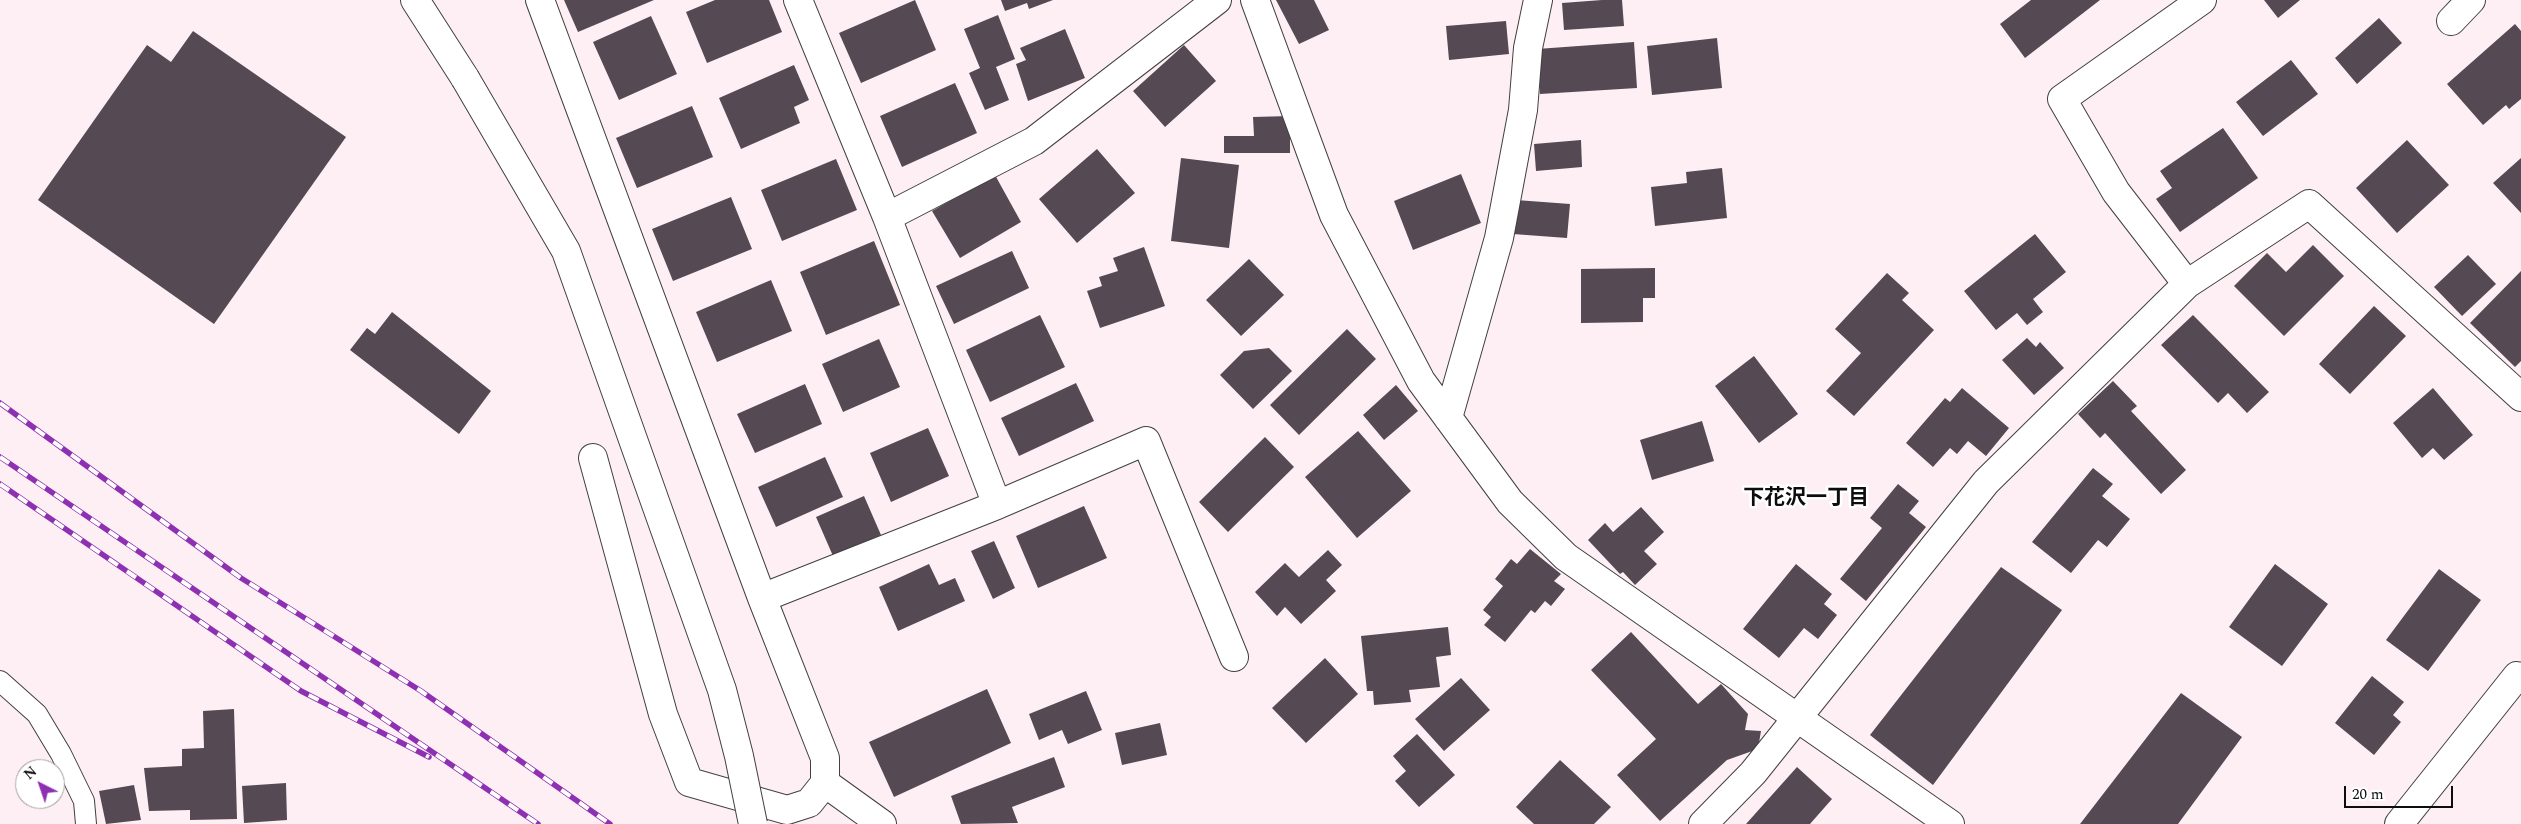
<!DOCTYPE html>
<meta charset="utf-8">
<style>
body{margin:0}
#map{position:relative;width:2521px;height:824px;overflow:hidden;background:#feeff5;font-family:Spectral,serif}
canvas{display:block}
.north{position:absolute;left:15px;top:759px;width:50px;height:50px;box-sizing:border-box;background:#fff;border:1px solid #9e9e9e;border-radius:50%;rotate:319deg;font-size:14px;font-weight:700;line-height:20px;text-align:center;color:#0d0d0d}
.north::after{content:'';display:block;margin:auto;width:18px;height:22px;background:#8d30b2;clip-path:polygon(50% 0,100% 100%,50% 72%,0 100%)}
.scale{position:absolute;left:2344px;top:786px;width:109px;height:22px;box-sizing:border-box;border:2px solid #0d0d0d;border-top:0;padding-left:6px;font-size:15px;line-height:18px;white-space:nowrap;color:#0d0d0d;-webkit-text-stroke:4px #fff;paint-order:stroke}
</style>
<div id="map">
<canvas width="2521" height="824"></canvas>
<div class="north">N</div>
<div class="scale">20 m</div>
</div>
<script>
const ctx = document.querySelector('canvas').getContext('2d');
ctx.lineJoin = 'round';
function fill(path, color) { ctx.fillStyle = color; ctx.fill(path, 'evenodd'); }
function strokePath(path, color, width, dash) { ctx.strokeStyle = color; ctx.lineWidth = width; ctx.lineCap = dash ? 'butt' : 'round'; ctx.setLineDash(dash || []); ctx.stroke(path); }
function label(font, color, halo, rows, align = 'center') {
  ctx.font = font + ' Spectral,"Noto Sans JP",serif'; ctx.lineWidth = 5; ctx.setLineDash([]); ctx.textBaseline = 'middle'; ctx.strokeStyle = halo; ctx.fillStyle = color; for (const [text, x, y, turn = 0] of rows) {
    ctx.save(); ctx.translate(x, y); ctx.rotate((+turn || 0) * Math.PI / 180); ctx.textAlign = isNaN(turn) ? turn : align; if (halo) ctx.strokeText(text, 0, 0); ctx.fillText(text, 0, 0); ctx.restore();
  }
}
fill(new Path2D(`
 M 564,0 L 654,0 L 578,32 Z
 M 715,0 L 769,0 L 782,32 L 707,63 L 686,12 Z
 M 915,0 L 936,50 L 861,83 L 839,33 Z
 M 1001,0 L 1053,0 L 1029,9 L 1027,3 L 1005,11 Z
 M 1276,0 L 1314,0 L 1329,30 L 1299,44 Z
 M 1602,0 L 1622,0 L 1624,26 L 1564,30 L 1562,3 Z
 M 2031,0 L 2100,0 L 2025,58 L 2000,24 Z
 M 2264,0 L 2300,0 L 2278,18 Z
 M 998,15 L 1015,59 L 996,67 L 1009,100 L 985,110 L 969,73 L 980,68 L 964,29 Z
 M 651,16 L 677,74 L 619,100 L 593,42 Z
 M 2379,18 L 2402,43 L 2357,84 L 2335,58 Z
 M 1506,21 L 1509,54 L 1449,60 L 1446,26 Z
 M 2515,24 L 2521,31 L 2521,99 L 2509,109 L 2506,105 L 2483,125 L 2447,84 Z
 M 1065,29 L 1085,78 L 1028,101 L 1016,64 L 1026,60 L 1020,48 Z
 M 193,31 L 346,137 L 214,324 L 38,200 L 147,45 L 171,62 Z
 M 1717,38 L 1722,88 L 1652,95 L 1647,46 Z
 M 1634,42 L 1637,88 L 1540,94 L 1537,49 Z
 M 1184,45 L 1216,81 L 1165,127 L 1133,91 Z
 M 2291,60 L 2318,94 L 2263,136 L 2236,102 Z
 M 794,65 L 809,100 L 794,107 L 800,123 L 741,149 L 719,98 Z
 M 955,83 L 977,133 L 902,167 L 880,116 Z
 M 692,106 L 713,157 L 637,188 L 616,138 Z
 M 1290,116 L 1290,153 L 1224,153 L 1224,136 L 1254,136 L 1253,117 Z
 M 2223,128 L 2258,178 L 2180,232 L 2156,199 L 2172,188 L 2160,171 Z
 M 1581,140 L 1582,167 L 1536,171 L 1534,144 Z
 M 2407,140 L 2449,185 L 2397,233 L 2356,188 Z
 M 1097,149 L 1135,193 L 1077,243 L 1039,199 Z
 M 1181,158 L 1239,165 L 1229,248 L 1171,241 Z
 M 2521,158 L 2521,213 L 2493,183 Z
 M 836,159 L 857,210 L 782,241 L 761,190 Z
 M 1722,168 L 1727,218 L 1655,226 L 1651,187 L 1687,183 L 1686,172 Z
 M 1461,174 L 1481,223 L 1413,250 L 1394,201 Z
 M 995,175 L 1021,222 L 960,258 L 932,211 Z
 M 731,197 L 752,249 L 673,281 L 652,229 Z
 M 1516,200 L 1570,204 L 1567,238 L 1513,234 Z
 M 2035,234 L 2066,272 L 2033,299 L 2043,312 L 2027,325 L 2017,313 L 1996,330 L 1964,291 Z
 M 874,241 L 900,305 L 826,335 L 800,272 Z
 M 2313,245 L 2344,276 L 2284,336 L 2234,286 L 2267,253 L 2286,272 Z
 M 1144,247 L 1165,306 L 1100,328 L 1087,291 L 1102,286 L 1099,277 L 1118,271 L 1113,258 Z
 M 1012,251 L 1029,288 L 954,324 L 936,286 Z
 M 2468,255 L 2496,284 L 2462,316 L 2434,287 Z
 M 1249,259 L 1284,295 L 1241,336 L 1206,300 Z
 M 1655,268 L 1655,298 L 1643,298 L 1643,322 L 1581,323 L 1581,269 Z
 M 2521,271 L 2521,361 L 2515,367 L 2470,323 Z
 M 1887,273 L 1909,293 L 1902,300 L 1934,330 L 1854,416 L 1826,391 L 1861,353 L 1835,329 Z
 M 771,280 L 792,331 L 717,362 L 696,312 Z
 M 2374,306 L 2406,336 L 2350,394 L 2319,364 Z
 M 392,312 L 491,391 L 459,434 L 350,350 L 367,328 L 375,334 Z
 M 1040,315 L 1065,367 L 990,402 L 966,350 Z
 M 2193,315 L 2269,392 L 2247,413 L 2228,393 L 2218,403 L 2161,345 Z
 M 1347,329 L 1376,359 L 1299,435 L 1270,405 Z
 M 2027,338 L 2036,347 L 2040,342 L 2064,368 L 2034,395 L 2002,360 Z
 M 879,339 L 900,387 L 843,412 L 822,364 Z
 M 1269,348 L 1292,371 L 1253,409 L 1220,375 L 1244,351 Z
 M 1754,356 L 1798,414 L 1759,443 L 1715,386 Z
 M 2113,381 L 2137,406 L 2131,411 L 2186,470 L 2161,494 L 2105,433 L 2100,438 L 2078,414 Z
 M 1076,383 L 1094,421 L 1019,456 L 1001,418 Z
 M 805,384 L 822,424 L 755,453 L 737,414 Z
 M 1396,385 L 1418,411 L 1384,440 L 1363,415 Z
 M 1962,388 L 2009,428 L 1986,456 L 1968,441 L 1957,454 L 1950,448 L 1933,467 L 1906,443 L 1945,398 L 1950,402 Z
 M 2433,388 L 2473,435 L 2444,460 L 2433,448 L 2422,458 L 2393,423 Z
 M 1702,421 L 1714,461 L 1652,480 L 1640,440 Z
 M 928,428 L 949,476 L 891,502 L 870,453 Z
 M 1358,431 L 1411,491 L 1357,538 L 1305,477 Z
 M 1265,437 L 1294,467 L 1228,532 L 1199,502 Z
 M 825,457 L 843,497 L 776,527 L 758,487 Z
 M 2093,468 L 2113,484 L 2102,496 L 2130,519 L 2107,547 L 2098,540 L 2071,573 L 2032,542 Z
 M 1898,484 L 1919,501 L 1909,513 L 1926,527 L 1866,601 L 1840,579 L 1882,528 L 1870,518 Z
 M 864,496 L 881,535 L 833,556 L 816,517 Z
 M 1084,506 L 1107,558 L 1038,588 L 1016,536 Z
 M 1641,507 L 1664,532 L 1644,551 L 1657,564 L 1635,585 L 1623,572 L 1620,574 L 1588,540 L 1605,523 L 1613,532 Z
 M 994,541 L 1015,588 L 993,599 L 971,551 Z
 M 1530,549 L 1561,574 L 1554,581 L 1565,589 L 1551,606 L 1545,601 L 1535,613 L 1531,610 L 1505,642 L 1484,625 L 1491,617 L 1483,610 L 1503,586 L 1495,579 L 1511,559 L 1517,564 Z
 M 1328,550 L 1342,565 L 1326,580 L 1336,591 L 1301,624 L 1285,607 L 1277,616 L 1255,592 L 1285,563 L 1299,577 Z
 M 929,564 L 939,585 L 955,578 L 965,601 L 898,631 L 879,587 Z
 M 1796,564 L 1832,594 L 1824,604 L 1837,615 L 1818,639 L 1804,628 L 1779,658 L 1743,629 Z
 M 2275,564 L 2328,604 L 2282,666 L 2229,627 Z
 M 2001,567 L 2062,610 L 1933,785 L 1870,735 Z
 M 2439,569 L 2481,600 L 2428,671 L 2386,640 Z
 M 1448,627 L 1451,655 L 1436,657 L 1440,687 L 1409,690 L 1411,702 L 1374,705 L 1373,691 L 1367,691 L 1361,636 Z
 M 1631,632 L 1698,704 L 1721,684 L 1748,714 L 1745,730 L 1761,731 L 1758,749 L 1727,760 L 1660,821 L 1617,775 L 1656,739 L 1591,670 Z
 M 1325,658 L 1358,694 L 1306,743 L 1272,708 Z
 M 2372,676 L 2404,702 L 2393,715 L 2401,722 L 2374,755 L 2335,723 Z
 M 1461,678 L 1490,710 L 1444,751 L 1415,719 Z
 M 987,689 L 1011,743 L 894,797 L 869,742 Z
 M 1086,691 L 1102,730 L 1068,744 L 1062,730 L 1039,740 L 1029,714 Z
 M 2181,693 L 2242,737 L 2178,824 L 2080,824 Z
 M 234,709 L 237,819 L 190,820 L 190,810 L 149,811 L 144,768 L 182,766 L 182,749 L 204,748 L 203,711 Z
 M 1160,723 L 1167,755 L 1122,765 L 1115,733 Z
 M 1417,734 L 1455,775 L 1419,807 L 1395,781 L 1406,771 L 1393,756 Z
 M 1054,757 L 1065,787 L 1012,807 L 1018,823 L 961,824 L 951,796 Z
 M 1560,760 L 1611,807 L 1594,824 L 1534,824 L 1516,807 Z
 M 1797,767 L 1832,799 L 1810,824 L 1746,824 Z
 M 286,783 L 287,820 L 244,823 L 242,786 Z
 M 134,785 L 141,820 L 106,824 L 99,791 Z`), '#554a53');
const service = new Path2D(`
 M 0,681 L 37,714 L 61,754 L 84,801 L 86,824`);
const minor = new Path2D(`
 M 415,0 L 465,78
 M 540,0 L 762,598 L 825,758 L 825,783 L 809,803 L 787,810 L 689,782 L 663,714 L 593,458
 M 798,0 L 887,217 L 997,505
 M 1255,0 L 1334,215 L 1421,381 L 1510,502 L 1566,557 L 1950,824
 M 2451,21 L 2471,0
 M 887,217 L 1034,141 L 1217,0
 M 2187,284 L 2309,204 L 2521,397
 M 1448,418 L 1499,238 L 1523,110 L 1528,48 L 1538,0
 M 762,598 L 997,505 L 1146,441 L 1234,657
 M 825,783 L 882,824
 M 1703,824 L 1753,773 L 1986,482 L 2187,284 L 2116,192 L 2062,99 L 2202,0
 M 2399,824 L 2517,676 L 2521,677`);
strokePath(service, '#404040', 22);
strokePath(minor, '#404040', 30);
strokePath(service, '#fff', 20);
strokePath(minor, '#fff', 28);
const rail = new Path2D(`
 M 0,403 L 241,578 L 421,691 L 610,824
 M 0,457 L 538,824
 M 0,484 L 301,691 L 429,757`);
strokePath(rail, '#8d30b2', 5.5);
strokePath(rail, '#fff', 4, [11]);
const minorBridge = new Path2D(`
 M 465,78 L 566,251 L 722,690 L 739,756 L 753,824`);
strokePath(minorBridge, '#404040', 30, []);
strokePath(minorBridge, '#fff', 28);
label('bold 21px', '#0d0d0d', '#fff', [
 ["下花沢一丁目",1806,500]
]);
</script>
